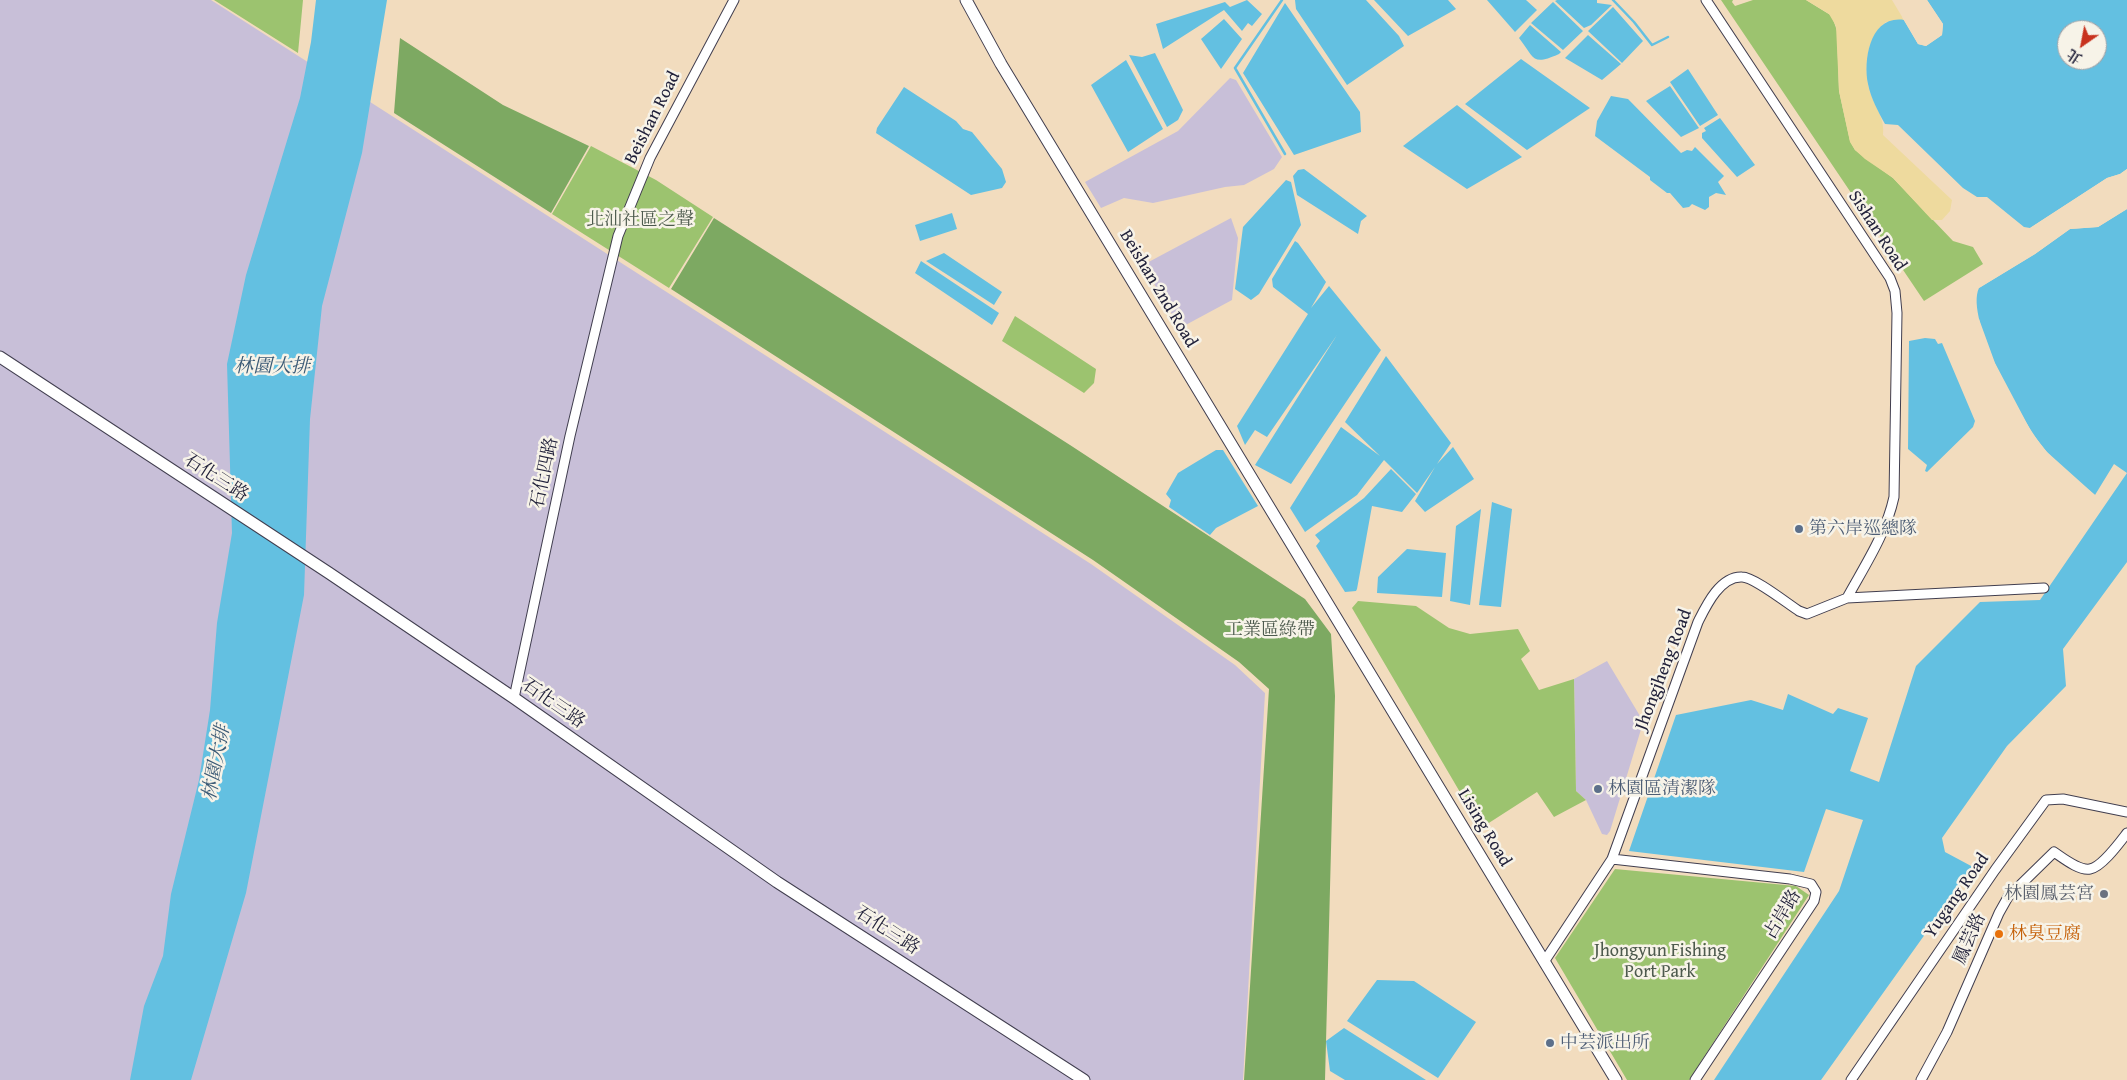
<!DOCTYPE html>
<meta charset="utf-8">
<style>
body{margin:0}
#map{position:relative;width:2127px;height:1080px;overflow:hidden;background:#f2dcbe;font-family:"Gentium Book Plus","Noto Serif TC",serif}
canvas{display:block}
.north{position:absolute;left:2057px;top:20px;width:50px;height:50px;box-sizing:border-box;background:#f7f3e8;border:1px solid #a29fa3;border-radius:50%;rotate:213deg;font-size:14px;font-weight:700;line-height:20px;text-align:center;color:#22223b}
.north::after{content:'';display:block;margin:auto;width:18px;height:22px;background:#c8321e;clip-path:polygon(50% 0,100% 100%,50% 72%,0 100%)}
</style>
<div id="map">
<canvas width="2127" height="1080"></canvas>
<div class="north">北</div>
</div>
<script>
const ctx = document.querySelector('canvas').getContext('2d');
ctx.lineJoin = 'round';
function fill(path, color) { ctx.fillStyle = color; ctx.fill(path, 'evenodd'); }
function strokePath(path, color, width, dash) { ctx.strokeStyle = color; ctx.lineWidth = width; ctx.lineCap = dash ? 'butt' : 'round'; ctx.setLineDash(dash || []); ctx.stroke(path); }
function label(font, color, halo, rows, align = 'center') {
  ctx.font = font + ' "Gentium Book Plus","Noto Serif TC",serif'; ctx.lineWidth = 5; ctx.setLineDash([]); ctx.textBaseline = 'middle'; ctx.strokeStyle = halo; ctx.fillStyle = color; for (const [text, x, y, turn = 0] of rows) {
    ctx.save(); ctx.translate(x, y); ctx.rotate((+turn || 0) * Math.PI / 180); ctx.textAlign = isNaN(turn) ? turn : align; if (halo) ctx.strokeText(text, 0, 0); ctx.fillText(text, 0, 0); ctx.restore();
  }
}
fill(new Path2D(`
 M 0,0 L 211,0 L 1091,564 L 1235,665 L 1265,693 L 1243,1080 L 0,1080 Z
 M 1230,78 L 1236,80 L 1282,157 L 1274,169 L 1244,185 L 1225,187 L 1153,203 L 1124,198 L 1101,208 L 1085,182 L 1178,131 Z
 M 1231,218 L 1238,238 L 1232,300 L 1180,328 L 1143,265 Z
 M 1607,661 L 1640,716 L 1642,726 L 1610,831 L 1607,835 L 1602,834 L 1586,800 L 1576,791 L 1574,679 Z`), '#c8bfd8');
fill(new Path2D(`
 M 214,0 L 303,0 L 298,53 Z
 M 1721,0 L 1733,0 L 1732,2 L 1735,6 L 1753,0 L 1806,0 L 1832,16 L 1837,31 L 1839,91 L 1850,141 L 1855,150 L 1893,178 L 1953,241 L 1973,247 L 1983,264 L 1924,301 Z
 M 591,146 L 656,180 L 713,217 L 669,288 L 552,214 Z
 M 1015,316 L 1096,369 L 1094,383 L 1084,393 L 1002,341 Z
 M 1358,601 L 1416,606 L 1449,628 L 1470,634 L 1518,629 L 1530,651 L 1521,659 L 1539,690 L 1574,679 L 1576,791 L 1586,800 L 1554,817 L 1537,792 L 1481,828 L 1352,608 Z
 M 1615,869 L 1796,886 L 1809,895 L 1689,1080 L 1627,1080 L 1555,958 Z`), '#9cc36f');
fill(new Path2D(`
 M 400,38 L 503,105 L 589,146 L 551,213 L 394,113 Z
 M 714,218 L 1070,445 L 1305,599 L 1331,634 L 1335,696 L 1325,1080 L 1244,1080 L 1269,689 L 1239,662 L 1093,560 L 671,289 Z`), '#7da962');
fill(new Path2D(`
 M 1806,0 L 1892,0 L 1904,20 L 1886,22 C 1865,38 1863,72 1871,95 C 1876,109 1885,119 1883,135 L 1952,200 L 1950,211 L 1942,220 L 1932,220 L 1893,178 L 1865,159 L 1855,150 L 1850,142 L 1839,91 L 1836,26 L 1829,14 Z`), '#eeda9e');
fill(new Path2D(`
 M 316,0 L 387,0 L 362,153 L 322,306 L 310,419 L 304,595 L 246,893 L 191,1080 L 130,1080 L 144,1006 L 163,956 L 171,894 L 199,780 L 210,710 L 217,623 L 232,533 L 227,364 L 246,275 L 300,98 L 311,42 Z
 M 1247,0 L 1262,14 L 1252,26 L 1248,23 L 1242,31 L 1224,10 L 1163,49 L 1156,24 L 1225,2 L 1230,7 Z
 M 1295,0 L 1366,0 L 1399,36 L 1404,46 L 1347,85 L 1296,9 Z
 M 1374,0 L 1448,0 L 1456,9 L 1408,36 Z
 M 1487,0 L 1526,0 L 1537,10 L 1515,32 Z
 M 1557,0 L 1597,0 L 1597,3 L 1612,5 L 1591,25 L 1584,28 L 1555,1 Z
 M 1927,0 L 2127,0 L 2127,169 L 2120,174 L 2107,178 L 2030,228 L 2024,227 L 1987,197 L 1977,197 L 1963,188 L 1898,125 L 1885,124 C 1878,111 1871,99 1868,84 C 1863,60 1870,15 1904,20 L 1918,44 L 1926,46 L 1942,35 L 1943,24 ZM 2067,30 L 2097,30 L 2097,60 L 2067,60 Z
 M 1553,2 L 1583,31 L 1563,50 L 1531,23 Z
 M 1285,3 L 1360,112 L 1361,132 L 1294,155 L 1243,73 Z
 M 1613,7 L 1643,41 L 1622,63 L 1588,31 Z
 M 1224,19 L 1242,39 L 1221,69 L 1201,39 Z
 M 1530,25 L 1561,52 L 1559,54 C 1532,66 1535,59 1519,38 Z
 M 1588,35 L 1621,64 L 1602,80 L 1565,58 Z
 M 1155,53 L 1183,110 L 1178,120 L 1167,127 L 1129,55 L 1142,57 Z
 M 1521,59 L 1590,108 L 1527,150 L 1465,104 Z
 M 1126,60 L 1163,129 L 1128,152 L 1091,85 Z
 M 1688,69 L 1718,115 L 1700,126 L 1670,82 Z
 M 1670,86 L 1699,128 L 1681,137 L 1646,101 Z
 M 904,87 L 956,121 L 963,129 L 972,132 L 1002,169 L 1006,182 L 1002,188 L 971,195 L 876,133 L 877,128 Z
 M 1611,96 L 1628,99 L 1681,153 L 1687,150 L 1692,151 L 1695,147 L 1724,176 L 1718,182 L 1726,195 L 1716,193 L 1709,197 L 1709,207 L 1705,210 L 1692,204 L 1689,207 L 1683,208 L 1670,193 L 1667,193 L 1650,180 L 1650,177 L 1595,136 L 1597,121 Z
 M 1457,105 L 1522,157 L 1467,189 L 1403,146 Z
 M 1720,118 L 1755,165 L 1737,177 L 1702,138 L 1702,133 L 1706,131 L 1704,128 Z
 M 1304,169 L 1367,216 L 1361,221 L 1358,234 L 1297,195 L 1293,176 L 1298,170 Z
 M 1286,180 L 1291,182 L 1301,225 L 1259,294 L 1251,300 L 1235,289 L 1243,227 Z
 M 2127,209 L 2127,562 L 2063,649 L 2066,686 L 2007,746 L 1942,838 L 1945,852 L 1973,867 L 1821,1080 L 1714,1080 L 1839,891 L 1863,820 L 1826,809 L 1804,872 L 1629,851 L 1676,715 L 1751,700 L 1783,710 L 1788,694 L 1833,714 L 1838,708 L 1868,718 L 1850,771 L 1879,782 L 1916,666 L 1980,602 L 2040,600 L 2127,473 L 2114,464 L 2095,495 C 2078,482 2060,467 2046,451 C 2024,425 1964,319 1979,288 L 2035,254 L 2070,229 L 2098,227 Z
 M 952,213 L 957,229 L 920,241 L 915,225 Z
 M 1295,241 L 1298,243 L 1326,282 L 1311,308 L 1329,286 L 1381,350 L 1291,484 L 1255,465 L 1337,335 L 1267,437 L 1255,430 L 1245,445 L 1237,426 L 1308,314 L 1273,287 L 1272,279 Z
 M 944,253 L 1002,292 L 994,305 L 926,261 Z
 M 921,261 L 999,313 L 992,325 L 915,273 Z
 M 1925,338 L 1935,339 L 1938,344 L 1942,343 L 1975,421 L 1973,427 L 1927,472 L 1925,471 L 1927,465 L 1908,449 L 1909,341 Z
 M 1386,356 L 1451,443 L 1437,464 L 1453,447 L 1474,479 L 1425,512 L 1415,501 L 1435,467 L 1417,493 L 1384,460 L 1357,495 L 1305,532 L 1290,508 L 1341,427 L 1380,456 L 1345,422 Z
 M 1216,450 L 1223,450 L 1258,506 L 1216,528 L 1210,535 L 1169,507 L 1171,500 L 1166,494 L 1178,473 Z
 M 1391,469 L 1416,494 L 1402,512 L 1372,506 L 1357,589 L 1356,591 L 1345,592 L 1316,546 L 1320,541 L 1315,535 L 1364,498 Z
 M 1492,502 L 1512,509 L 1501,607 L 1479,605 Z
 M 1481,509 L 1470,605 L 1450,601 L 1456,526 Z
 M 1407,549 L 1446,553 L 1442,597 L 1377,593 L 1378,577 Z
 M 1377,980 L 1414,981 L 1476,1022 L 1438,1078 L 1347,1021 Z
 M 1344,1028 L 1426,1080 L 1345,1080 L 1330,1071 L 1326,1041 Z`), '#63c0e1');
fill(new Path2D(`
 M 1925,0 L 1927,0 L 1943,24 L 1942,35 L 1926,46 L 1918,44 L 1902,17 L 1906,18 L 1919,42 L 1925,43 L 1939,33 L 1940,25 Z
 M 2127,169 L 2127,172 L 2121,176 L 2108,180 L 2031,230 L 2022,229 L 2030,228 L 2107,178 L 2120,174 Z
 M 2127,206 L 2127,209 L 2098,227 L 2070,229 L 2035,254 L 1979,288 L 1981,284 L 2034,252 L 2069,227 L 2097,225 Z
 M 1979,319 L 1995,363 L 2032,433 L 2047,452 L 2095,495 L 2094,497 L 2055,464 L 2030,434 L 1993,364 L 1976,320 Z`), '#f2dcbe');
strokePath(new Path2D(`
 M 1282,0 L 1235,68 L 1285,154
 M 1613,0 L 1634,22 L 1652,45 L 1668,37`), '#63c0e1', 2.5);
const minor = new Path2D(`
 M 1706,0 L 1890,278 L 1895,291 L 1897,313 L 1894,497 C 1886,534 1865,565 1847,598
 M 514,698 L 570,436 L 618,236 L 650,158 L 734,0
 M 1612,859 L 1790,879 L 1811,884 L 1816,892 L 1814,901 L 1695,1080
 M 1544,962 L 1612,859 L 1698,622 C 1706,606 1720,576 1742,577 C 1754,577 1788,604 1799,611 L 1807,614 L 1847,598 L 2044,588
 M 1851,1080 L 1995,870 L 2046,800 L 2063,799 L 2127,812
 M 1921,1080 L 1947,1032 L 1999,913 L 2008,897 L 2054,852 C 2063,858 2079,871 2090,869 C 2102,867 2120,842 2127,833`);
const tertiary = new Path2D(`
 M 966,0 L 1001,64 L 1616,1080
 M 0,357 L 329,573 L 514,698 L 777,882 L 1084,1080`);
strokePath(minor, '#413e4f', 11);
strokePath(tertiary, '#413e4f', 13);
strokePath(minor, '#fff', 9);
strokePath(tertiary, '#fff', 11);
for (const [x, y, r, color] of [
 [1799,529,5,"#5c6f8a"],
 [1598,789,5,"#5c6f8a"],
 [2104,894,5,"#6b7280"],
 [1999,934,5,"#e8710a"],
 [1550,1043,5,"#5c6f8a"]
]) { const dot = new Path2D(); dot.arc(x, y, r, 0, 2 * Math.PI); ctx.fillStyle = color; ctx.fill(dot); strokePath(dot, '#f7f3e8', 2); }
label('18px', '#22223b', '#f7f3e8', [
 ["Beishan Road",653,118,-63],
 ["Sishan Road",1877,231,57],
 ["Beishan 2nd Road",1158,289,59],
 ["石化四路",545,473,-78],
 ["石化三路",216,478,33],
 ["Jhongjheng Road",1664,670,-69],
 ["石化三路",553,704,35],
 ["Lising Road",1484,828,59],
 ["Yugang Road",1957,896,-55],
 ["占岸路",1783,915,-59],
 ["石化三路",887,931,33],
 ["鳳芸路",1970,939,-66]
]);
label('18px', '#4d5a4d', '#f7f3e8', [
 ["北汕社區之聲",640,220],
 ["工業區綠帶",1270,630],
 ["Jhongyun Fishing",1660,951],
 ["Port Park",1660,972]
]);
label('18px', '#4e5e75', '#f7f3e8', [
 ["第六岸巡總隊",1809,529],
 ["林園區清潔隊",1608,789],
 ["中芸派出所",1560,1043]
], 'left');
label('18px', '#5b616d', '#f7f3e8', [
 ["林園鳳芸宮",2094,894]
], 'right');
label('18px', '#c56008', '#f7f3e8', [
 ["林臭豆腐",2009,934]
], 'left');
label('italic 19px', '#395975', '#f7f3e8', [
 ["林園大排",272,367],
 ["林園大排",217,763,-79]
]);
</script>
